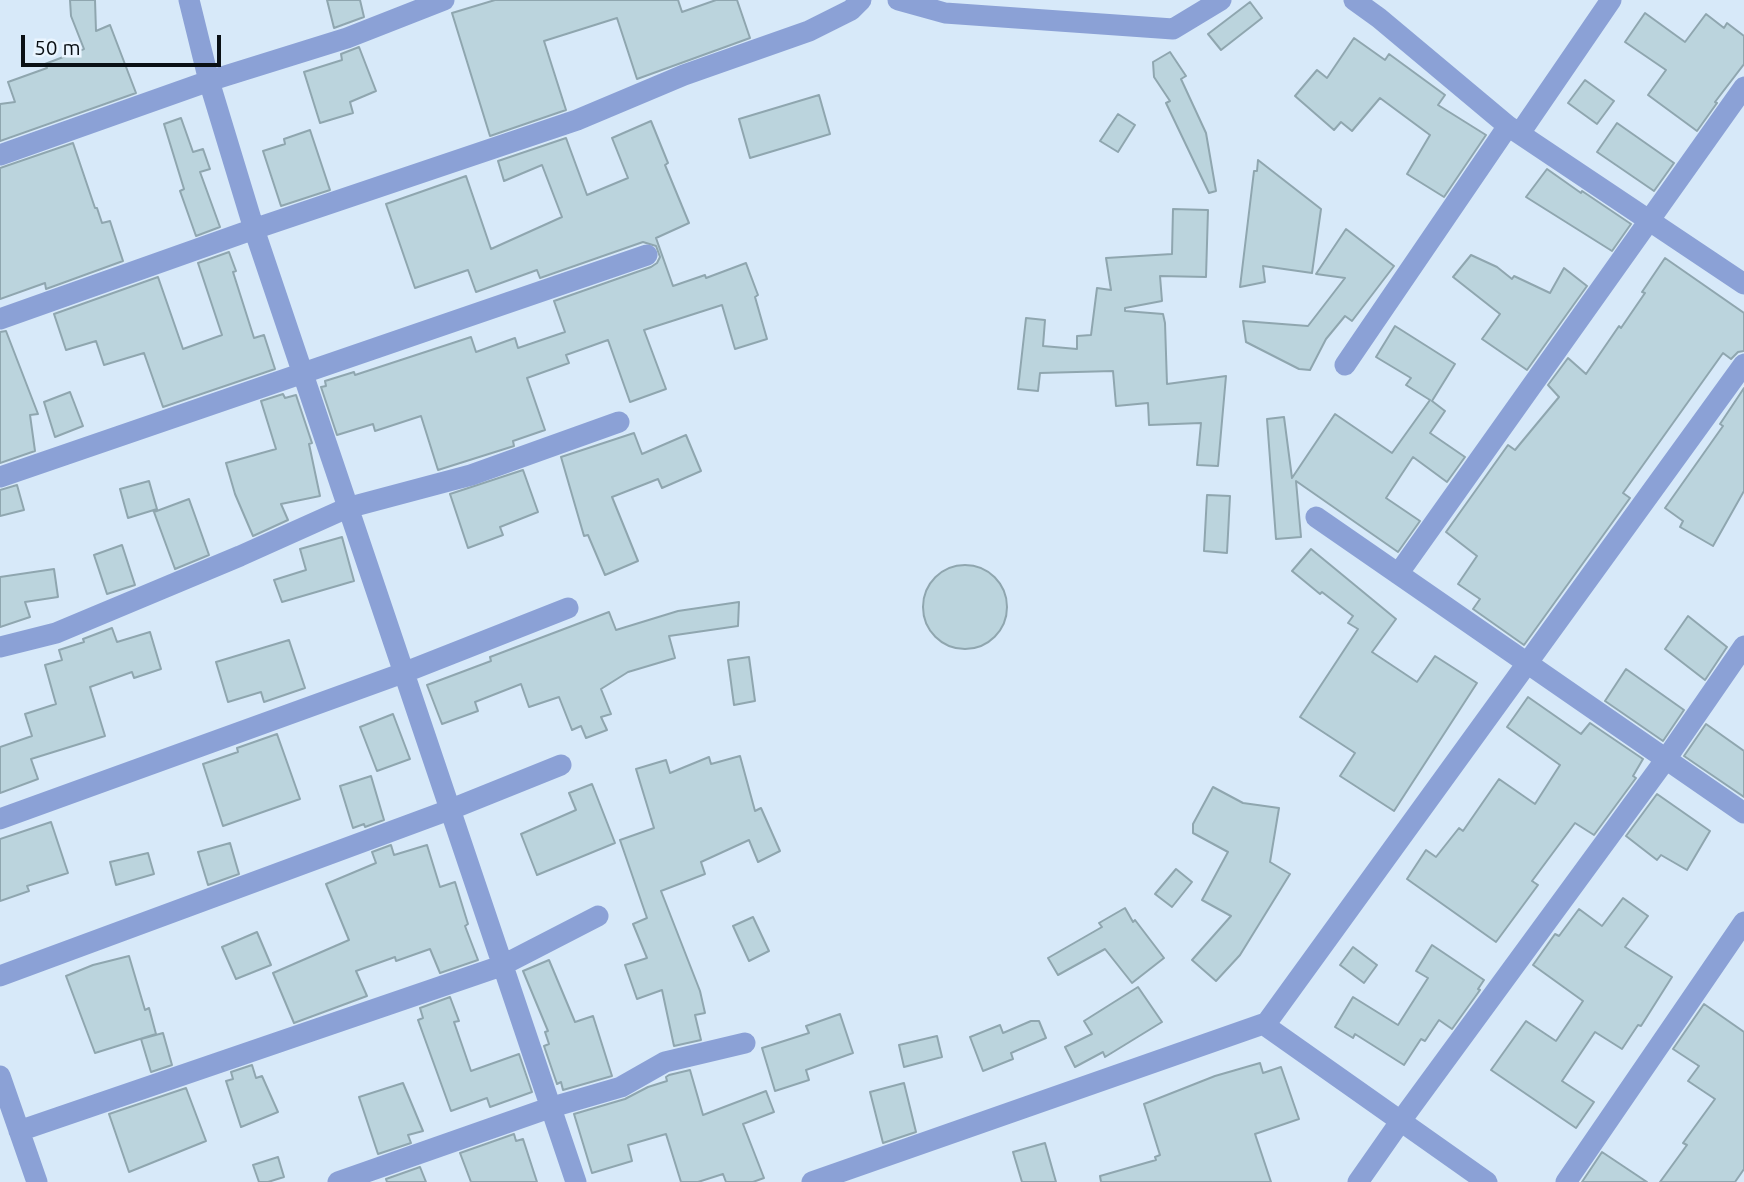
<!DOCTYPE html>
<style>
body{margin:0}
#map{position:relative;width:1744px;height:1182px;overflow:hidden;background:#d7e9f9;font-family:Ubuntu,sans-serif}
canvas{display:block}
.scale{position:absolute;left:21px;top:35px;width:200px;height:32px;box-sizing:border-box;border:4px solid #0a1015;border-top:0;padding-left:9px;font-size:21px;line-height:24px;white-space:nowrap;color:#0a1015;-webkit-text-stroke:5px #eaf5ff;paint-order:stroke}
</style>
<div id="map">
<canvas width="1744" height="1182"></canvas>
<div class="scale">50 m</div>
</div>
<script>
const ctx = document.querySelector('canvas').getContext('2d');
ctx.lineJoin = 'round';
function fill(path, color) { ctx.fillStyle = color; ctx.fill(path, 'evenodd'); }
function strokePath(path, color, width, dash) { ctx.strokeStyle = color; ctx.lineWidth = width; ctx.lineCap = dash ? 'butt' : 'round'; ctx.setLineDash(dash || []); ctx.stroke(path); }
const building = new Path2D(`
 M 70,0 L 95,0 L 96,31 L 110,25 L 136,93 L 0,141 L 0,104 L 15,102 L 8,82 L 47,68 L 45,64 L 84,49 L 71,16 Z
 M 327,0 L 360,0 L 364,17 L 334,28 Z
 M 495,0 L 678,0 L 682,12 L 716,0 L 737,0 L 750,38 L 637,79 L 617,18 L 544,41 L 566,110 L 490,136 L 452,13 Z
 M 1250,2 L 1262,18 L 1221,50 L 1208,34 Z
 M 1645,13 L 1685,42 L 1706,14 L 1724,28 L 1727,23 L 1744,36 L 1744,64 L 1715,102 L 1717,103 L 1697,131 L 1648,95 L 1666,70 L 1625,42 Z
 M 1354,38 L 1385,60 L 1389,54 L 1445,95 L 1438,105 L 1486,135 L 1444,197 L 1407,174 L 1430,135 L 1380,98 L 1352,131 L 1341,122 L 1334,130 L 1295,96 L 1317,70 L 1327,78 Z
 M 359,47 L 376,91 L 350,102 L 353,113 L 320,123 L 304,72 L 342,60 L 341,54 Z
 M 1170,52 L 1186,76 L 1181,79 L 1206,133 L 1216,191 L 1209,193 L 1166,103 L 1170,101 L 1154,77 L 1153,62 Z
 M 1585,80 L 1614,101 L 1597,124 L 1568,103 Z
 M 819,95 L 830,134 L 750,158 L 739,119 Z
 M 1118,114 L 1135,125 L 1118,152 L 1100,141 Z
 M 181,118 L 193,152 L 203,149 L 210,169 L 200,172 L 220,227 L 196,236 L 180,191 L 184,189 L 164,124 Z
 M 651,121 L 668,163 L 665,165 L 689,223 L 656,238 L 673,286 L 705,275 L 706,278 L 746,263 L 758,295 L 755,297 L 767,339 L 735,349 L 722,305 L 644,330 L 666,389 L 630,402 L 608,340 L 566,355 L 569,363 L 527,378 L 545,430 L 513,441 L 514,446 L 438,470 L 421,416 L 375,431 L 373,424 L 337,435 L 321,387 L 326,386 L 325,381 L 354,372 L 355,375 L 471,337 L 476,352 L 515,338 L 518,348 L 565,332 L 554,301 L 651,267 L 657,263 L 660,257 L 656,246 L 643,242 L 540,278 L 537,270 L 476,292 L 468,270 L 415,288 L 386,204 L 466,176 L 491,249 L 562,217 L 542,165 L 504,181 L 498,161 L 566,138 L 587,195 L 628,178 L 612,138 Z
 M 1617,123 L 1674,163 L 1654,191 L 1597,152 Z
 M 310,130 L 330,190 L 281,206 L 263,151 L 285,144 L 284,139 Z
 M 73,143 L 95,208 L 97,208 L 102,223 L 110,221 L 123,261 L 46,289 L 45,283 L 0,299 L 0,168 Z
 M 1258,160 L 1321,209 L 1312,273 L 1263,266 L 1265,282 L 1240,287 L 1254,171 L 1257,171 Z
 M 1547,169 L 1581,193 L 1582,191 L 1631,224 L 1612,251 L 1526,197 Z
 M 1173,209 L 1208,210 L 1206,277 L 1160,276 L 1162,301 L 1125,308 L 1125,311 L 1163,314 L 1165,323 L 1167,384 L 1226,376 L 1218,466 L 1197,465 L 1201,423 L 1149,425 L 1148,403 L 1116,406 L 1113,371 L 1040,373 L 1038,391 L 1018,389 L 1026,318 L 1045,320 L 1043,346 L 1077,349 L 1077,336 L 1091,335 L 1097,288 L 1111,290 L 1106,258 L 1172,254 Z
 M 1346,229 L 1394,266 L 1352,321 L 1345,316 L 1326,339 L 1310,370 L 1299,369 L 1246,342 L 1243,321 L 1308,326 L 1345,278 L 1316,274 Z
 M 229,252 L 236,271 L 233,272 L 254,338 L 264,335 L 275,369 L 163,407 L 144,353 L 104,365 L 96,341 L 66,350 L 54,314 L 158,277 L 183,349 L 222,335 L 198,263 Z
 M 1471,255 L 1497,267 L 1512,279 L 1514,276 L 1550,293 L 1564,268 L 1587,286 L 1527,370 L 1482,339 L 1500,314 L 1453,277 Z
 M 1665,258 L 1744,313 L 1744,351 L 1738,352 L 1731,359 L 1723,353 L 1623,493 L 1630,498 L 1524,645 L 1473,609 L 1480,599 L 1458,584 L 1477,556 L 1446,532 L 1508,445 L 1515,450 L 1559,397 L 1548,385 L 1568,358 L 1586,374 L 1619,326 L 1621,328 L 1645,293 L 1642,292 Z
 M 1395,326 L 1455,364 L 1432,401 L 1445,411 L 1430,433 L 1465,457 L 1447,482 L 1413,457 L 1386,498 L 1420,521 L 1398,552 L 1296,481 L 1301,537 L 1276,539 L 1267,419 L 1284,417 L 1292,478 L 1335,414 L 1392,453 L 1430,400 L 1406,385 L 1411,378 L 1376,357 Z
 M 6,331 L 38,414 L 30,415 L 35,451 L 0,463 L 0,332 Z
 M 1744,388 L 1744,491 L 1713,546 L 1680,527 L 1683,521 L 1665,508 L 1723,426 L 1720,424 Z
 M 70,392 L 83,426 L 55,437 L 44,402 Z
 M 283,394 L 285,398 L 296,395 L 312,443 L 309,444 L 320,496 L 281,504 L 288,520 L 253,536 L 235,494 L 226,463 L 276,449 L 261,401 Z
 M 634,433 L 642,454 L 686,435 L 701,471 L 662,488 L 658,479 L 612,497 L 638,561 L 605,575 L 588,535 L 584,536 L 561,457 Z
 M 523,470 L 538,512 L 500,527 L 503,535 L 468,548 L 450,494 Z
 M 149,481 L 157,509 L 128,518 L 120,489 Z
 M 17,485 L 24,510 L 0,516 L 0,490 Z
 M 1207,495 L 1230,496 L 1227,553 L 1204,551 Z
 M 189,499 L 209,555 L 175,569 L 154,512 Z
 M 342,537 L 354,581 L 282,602 L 274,580 L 306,570 L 300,549 Z
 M 122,545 L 135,585 L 107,594 L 94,555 Z
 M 1311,549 L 1396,619 L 1372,652 L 1417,682 L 1435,656 L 1477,683 L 1394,811 L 1340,776 L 1355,753 L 1300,717 L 1358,629 L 1348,623 L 1353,616 L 1322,592 L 1320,594 L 1292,571 Z
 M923 607a42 42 0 1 1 84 0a42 42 0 1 1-84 0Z
 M 54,569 L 58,597 L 25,602 L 30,617 L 0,627 L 0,577 Z
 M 739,602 L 738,626 L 669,636 L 675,658 L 628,672 L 601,689 L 611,714 L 601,717 L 607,730 L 586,738 L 581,726 L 572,730 L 559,697 L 529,707 L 521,684 L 475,702 L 478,711 L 442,724 L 427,685 L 491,661 L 490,657 L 609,612 L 616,630 L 678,611 Z
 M 1688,616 L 1727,647 L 1705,680 L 1665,649 Z
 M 112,628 L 117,642 L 150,632 L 161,669 L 134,678 L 132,672 L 90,687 L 105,736 L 31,759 L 38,779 L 0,793 L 0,747 L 32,736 L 25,714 L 56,704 L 45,665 L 62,660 L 59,650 L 84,642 L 83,639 Z
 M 289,640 L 305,688 L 264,702 L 261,692 L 228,702 L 216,662 Z
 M 749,657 L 755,701 L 734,705 L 728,660 Z
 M 1626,669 L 1684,710 L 1663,741 L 1605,701 Z
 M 1528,697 L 1581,734 L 1590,723 L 1643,759 L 1633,776 L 1636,778 L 1594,835 L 1575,823 L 1532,881 L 1538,885 L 1496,942 L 1407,879 L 1426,850 L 1436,857 L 1459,828 L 1463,831 L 1499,779 L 1535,804 L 1560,765 L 1507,727 Z
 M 393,714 L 410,759 L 377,771 L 360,727 Z
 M 1706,724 L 1744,751 L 1744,797 L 1684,756 Z
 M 277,734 L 300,799 L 223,826 L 203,764 L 238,752 L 237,748 Z
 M 740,756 L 755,811 L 761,808 L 780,851 L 758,862 L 749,840 L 701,862 L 705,874 L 661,891 L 700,991 L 705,1013 L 695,1015 L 701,1040 L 674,1046 L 662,990 L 637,999 L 625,965 L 647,958 L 633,924 L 647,918 L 620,840 L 654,828 L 636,769 L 666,760 L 670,773 L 709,757 L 711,764 Z
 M 371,776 L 384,820 L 365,827 L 364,824 L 353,828 L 340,786 Z
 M 592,784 L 615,843 L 537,875 L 521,834 L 576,810 L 569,793 Z
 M 1213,787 L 1243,803 L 1279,808 L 1270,862 L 1290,874 L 1240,955 L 1216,981 L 1192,960 L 1231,916 L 1202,900 L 1228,852 L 1193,833 L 1193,824 Z
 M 1657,794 L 1710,831 L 1687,870 L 1661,855 L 1657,860 L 1626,836 Z
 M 51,822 L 68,873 L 27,886 L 29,891 L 0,901 L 0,839 Z
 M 230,843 L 239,874 L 208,885 L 198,852 Z
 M 391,845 L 394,855 L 427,845 L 440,887 L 455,882 L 468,924 L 465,926 L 478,960 L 440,973 L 430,949 L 396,961 L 395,957 L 356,971 L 367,996 L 294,1023 L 273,973 L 349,940 L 326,884 L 376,863 L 372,852 Z
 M 148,853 L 154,874 L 116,885 L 110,862 Z
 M 1176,869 L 1192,882 L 1172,907 L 1155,894 Z
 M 1623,898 L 1648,916 L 1625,947 L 1672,977 L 1641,1026 L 1638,1025 L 1622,1049 L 1595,1032 L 1562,1081 L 1594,1102 L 1576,1128 L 1491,1070 L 1526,1021 L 1556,1041 L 1583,1001 L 1533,965 L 1555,934 L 1559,936 L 1579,909 L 1602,926 Z
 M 1125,908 L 1133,922 L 1135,920 L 1164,958 L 1132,983 L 1105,949 L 1058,975 L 1048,958 L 1102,927 L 1099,923 Z
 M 753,917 L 769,951 L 749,961 L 733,926 Z
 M 257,932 L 271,965 L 236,979 L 222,947 Z
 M 1432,945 L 1484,980 L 1478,989 L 1480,990 L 1452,1029 L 1439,1020 L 1425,1041 L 1421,1039 L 1404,1065 L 1355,1034 L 1353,1038 L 1335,1027 L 1353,997 L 1398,1025 L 1428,978 L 1416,971 Z
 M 1353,947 L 1377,965 L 1364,983 L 1340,965 Z
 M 129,956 L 145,1010 L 149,1008 L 156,1034 L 95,1053 L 66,976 L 93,965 Z
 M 549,960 L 575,1022 L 593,1016 L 612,1076 L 563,1090 L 561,1082 L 557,1084 L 544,1046 L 549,1044 L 545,1032 L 548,1031 L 523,971 Z
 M 1138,987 L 1162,1022 L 1105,1057 L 1103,1052 L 1075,1067 L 1065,1047 L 1092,1034 L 1084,1021 Z
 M 450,997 L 459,1021 L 454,1022 L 471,1071 L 519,1054 L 532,1092 L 490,1107 L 487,1098 L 451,1111 L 418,1020 L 423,1018 L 420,1008 Z
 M 1704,1004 L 1744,1032 L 1744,1169 L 1735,1182 L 1660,1182 L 1687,1145 L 1683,1143 L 1715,1099 L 1688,1081 L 1699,1066 L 1673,1049 Z
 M 840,1014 L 853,1053 L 806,1070 L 809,1080 L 775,1091 L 762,1048 L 809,1033 L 806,1026 Z
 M 1031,1021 L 1039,1021 L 1046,1038 L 1011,1053 L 1013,1059 L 983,1071 L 970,1037 L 1000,1025 L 1003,1033 Z
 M 163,1033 L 172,1065 L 151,1072 L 141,1039 Z
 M 937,1036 L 942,1057 L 904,1067 L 899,1045 Z
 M 1260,1063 L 1263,1073 L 1281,1067 L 1299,1119 L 1255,1134 L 1271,1182 L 1101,1182 L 1100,1176 L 1156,1160 L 1155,1157 L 1160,1155 L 1144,1104 L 1215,1076 Z
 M 252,1065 L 256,1078 L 262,1076 L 278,1112 L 241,1127 L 226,1081 L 233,1079 L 231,1072 Z
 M 690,1070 L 703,1115 L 766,1091 L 774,1112 L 743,1124 L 764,1178 L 753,1182 L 726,1182 L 723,1174 L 698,1182 L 681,1182 L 666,1134 L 628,1145 L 632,1161 L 592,1173 L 574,1114 L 625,1099 L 648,1087 L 667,1081 L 666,1077 L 669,1075 Z
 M 403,1083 L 423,1131 L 408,1135 L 411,1143 L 378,1154 L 359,1097 Z
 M 904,1083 L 916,1132 L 883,1143 L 870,1092 Z
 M 186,1088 L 206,1141 L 129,1172 L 109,1114 Z
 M 514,1134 L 516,1141 L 523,1139 L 537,1182 L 471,1182 L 460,1153 Z
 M 1045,1143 L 1056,1182 L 1022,1182 L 1013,1152 Z
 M 1602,1152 L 1647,1182 L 1582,1182 Z
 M 278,1157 L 284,1177 L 268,1182 L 259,1182 L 253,1165 Z
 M 420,1167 L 426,1182 L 387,1182 L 386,1179 Z`);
fill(building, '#bbd4dd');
strokePath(building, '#8fa6af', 2);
strokePath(new Path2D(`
 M 189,0 L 209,81 L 254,229 L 576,1182
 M 898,0 L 945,13 L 1173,29 L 1221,0
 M 1354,0 L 1379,18 L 1508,126 L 1744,284
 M 1520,133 L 1611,0
 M 0,155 L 209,81 L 347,38 L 444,0
 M 0,319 L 254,229 L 577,120 L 684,75 L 809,31 L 851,10 L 861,0
 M 1345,365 L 1508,126
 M 0,477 L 647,255
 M 1316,517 L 1744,813
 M 1398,574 L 1744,87
 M 0,647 L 56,633 L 240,556 L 347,508 L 471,475 L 619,422
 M 0,819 L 403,673 L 568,608
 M 0,976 L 449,810 L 561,765
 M 1265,1025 L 1744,364
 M 0,1076 L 37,1182
 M 19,1131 L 501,966 L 598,916
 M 338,1182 L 549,1108 L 621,1087 L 665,1062 L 745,1043
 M 812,1182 L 1263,1024 L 1487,1182
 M 1358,1182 L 1400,1122 L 1666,759 L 1744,646
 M 1566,1182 L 1744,922`), '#8ba1d6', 21);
</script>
